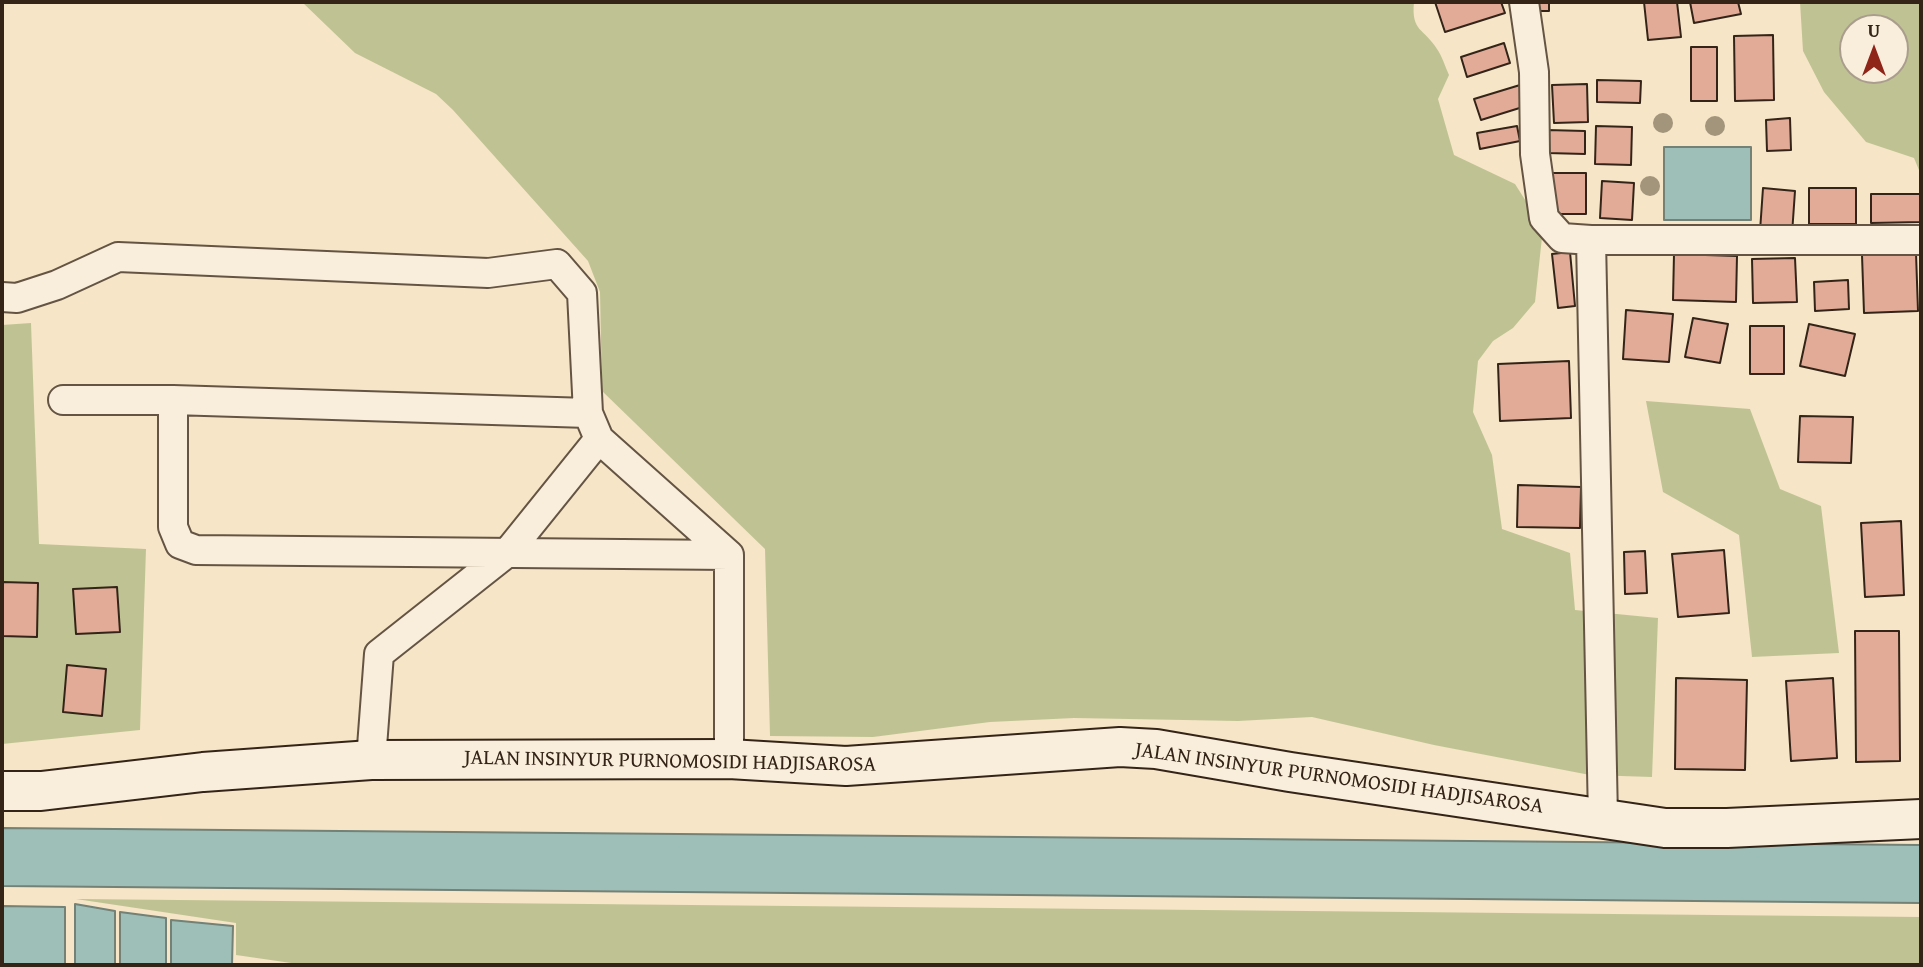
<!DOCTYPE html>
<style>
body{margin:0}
#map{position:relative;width:1923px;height:967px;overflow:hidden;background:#f6e5c7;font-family:"Gentium Book Plus",serif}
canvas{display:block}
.frame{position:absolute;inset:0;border:4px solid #332417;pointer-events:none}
.north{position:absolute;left:1839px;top:14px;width:70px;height:70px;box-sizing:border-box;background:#f9eedb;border:2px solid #aa9d8d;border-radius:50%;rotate:0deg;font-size:19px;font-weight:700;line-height:28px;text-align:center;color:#332417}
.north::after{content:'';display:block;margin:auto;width:24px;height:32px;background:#8f2418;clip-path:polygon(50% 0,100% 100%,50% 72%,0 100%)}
</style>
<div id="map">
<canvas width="1923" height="967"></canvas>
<div class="frame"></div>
<div class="north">U</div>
</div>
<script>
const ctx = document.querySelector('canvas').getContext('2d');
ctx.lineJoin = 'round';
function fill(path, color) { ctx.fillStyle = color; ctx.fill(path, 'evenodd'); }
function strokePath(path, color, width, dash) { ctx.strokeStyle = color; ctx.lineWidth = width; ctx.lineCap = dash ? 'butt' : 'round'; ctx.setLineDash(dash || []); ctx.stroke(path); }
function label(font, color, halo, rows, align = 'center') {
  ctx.font = font + ' "Gentium Book Plus",serif'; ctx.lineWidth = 5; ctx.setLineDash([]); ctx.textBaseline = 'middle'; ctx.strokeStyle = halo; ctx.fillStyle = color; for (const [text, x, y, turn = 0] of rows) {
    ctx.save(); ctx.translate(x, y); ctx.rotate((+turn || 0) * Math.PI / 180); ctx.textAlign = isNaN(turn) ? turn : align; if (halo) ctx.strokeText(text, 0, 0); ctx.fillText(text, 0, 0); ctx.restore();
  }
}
fill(new Path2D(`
 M 302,2 L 1414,2 C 1411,32 1424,28 1437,49 C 1442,56 1445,66 1449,75 L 1438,99 L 1454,155 L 1515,184 L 1543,228 L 1535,302 L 1513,328 L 1493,341 L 1478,361 L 1473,412 L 1492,455 L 1502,529 L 1570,553 L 1575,610 L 1658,618 L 1652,777 L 1590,775 L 1434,745 L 1312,717 L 1238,721 L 1074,718 L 990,722 L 873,737 L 770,736 L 765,549 L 602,391 L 600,292 L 588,261 L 453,110 L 436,94 L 355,53 Z
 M 1800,2 L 1921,2 L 1921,175 L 1914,158 L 1866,142 L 1824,92 L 1803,51 ZM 1853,28 L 1895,28 L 1895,70 L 1853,70 Z
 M 31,323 L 39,544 L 146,549 L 140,730 L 2,744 L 2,325 Z
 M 1646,401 L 1750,409 L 1780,489 L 1821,506 L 1839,653 L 1752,657 L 1739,535 L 1663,492 Z
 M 76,899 L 1921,917 L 1921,965 L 305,965 L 236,955 L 236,923 Z`), '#bfc393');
const water = new Path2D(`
 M 1664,147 L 1751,147 L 1751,220 L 1664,220 Z
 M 2,828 L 1921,845 L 1921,903 L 2,886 Z
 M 75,904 L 115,911 L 115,965 L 75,965 Z
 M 2,906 L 65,907 L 65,965 L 2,965 Z
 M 120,912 L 166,918 L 166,965 L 120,965 Z
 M 171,920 L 233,926 L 232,965 L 171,965 Z`);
fill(water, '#9dbfb7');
strokePath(water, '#738177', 2);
const building = new Path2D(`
 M 1435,2 L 1501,2 L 1505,13 L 1445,32 Z
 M 1532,2 L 1549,2 L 1549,11 L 1532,11 Z
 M 1644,2 L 1677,2 L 1681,37 L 1648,40 Z
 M 1690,2 L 1738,2 L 1741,14 L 1694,23 Z
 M 1773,35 L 1774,100 L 1735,101 L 1734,36 Z
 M 1504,43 L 1510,63 L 1467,77 L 1461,57 Z
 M 1691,47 L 1717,47 L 1717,101 L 1691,101 Z
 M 1597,80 L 1641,81 L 1640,103 L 1597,102 Z
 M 1587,84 L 1588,122 L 1554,123 L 1552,85 Z
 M 1520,85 L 1526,106 L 1481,120 L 1474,99 Z
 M 1790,118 L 1791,150 L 1767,151 L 1766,120 Z
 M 1517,126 L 1520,141 L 1480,149 L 1477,133 Z
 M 1596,126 L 1632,127 L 1631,165 L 1595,164 Z
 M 1547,130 L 1585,131 L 1585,154 L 1547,153 Z
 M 1552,173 L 1586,173 L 1586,214 L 1552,214 Z
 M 1602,181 L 1634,183 L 1632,220 L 1600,218 Z
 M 1763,188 L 1795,191 L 1792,234 L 1760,231 Z
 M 1809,188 L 1856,188 L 1856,224 L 1809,224 Z
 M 1871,194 L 1921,194 L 1921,222 L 1871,223 Z
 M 1570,252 L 1575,306 L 1558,308 L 1552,254 Z
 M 1916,253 L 1918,311 L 1864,313 L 1862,255 Z
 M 1674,254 L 1737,256 L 1736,302 L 1673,300 Z
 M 1795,258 L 1797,302 L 1753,303 L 1752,259 Z
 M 1848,280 L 1849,309 L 1815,311 L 1814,282 Z
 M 1626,310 L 1673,314 L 1669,362 L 1623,359 Z
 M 1693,318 L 1728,324 L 1720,363 L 1685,357 Z
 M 1809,324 L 1855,334 L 1845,376 L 1800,366 Z
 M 1750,326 L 1784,326 L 1784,374 L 1750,374 Z
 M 1569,361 L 1571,418 L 1500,421 L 1498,364 Z
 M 1800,416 L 1853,417 L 1851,463 L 1798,462 Z
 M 1518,485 L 1581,487 L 1580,528 L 1517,527 Z
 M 1901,521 L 1904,595 L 1865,597 L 1861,523 Z
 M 1724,550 L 1729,613 L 1678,617 L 1672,554 Z
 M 1645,551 L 1647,593 L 1625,594 L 1624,552 Z
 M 2,582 L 38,583 L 37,637 L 2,636 Z
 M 117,587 L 120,632 L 76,634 L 73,589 Z
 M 1855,631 L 1899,631 L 1900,761 L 1856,762 Z
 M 67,665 L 106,669 L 102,716 L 63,712 Z
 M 1676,678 L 1747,680 L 1745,770 L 1675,769 Z
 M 1833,678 L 1837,758 L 1791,761 L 1786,681 Z`);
fill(building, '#e1ab97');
strokePath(building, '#332417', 2);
const street = new Path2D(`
 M 1524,2 L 1534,72 L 1535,154 L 1544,218 L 1562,238 L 1591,240 L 1921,240
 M 1591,240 L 1603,818
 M 2,297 L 17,298 L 57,285 L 118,257 L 488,273 L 557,264 L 582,293 L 588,413 L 599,439 L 508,552 L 379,654 L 371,760
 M 63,400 L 173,400 L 588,413
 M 173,400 L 173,527 L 180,544 L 196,550 L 729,555
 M 599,439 L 729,555 L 729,759`);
const secondary = new Path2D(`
 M 2,791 L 41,791 L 203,772 L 371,760 L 729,759 L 846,766 L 1120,747 L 1156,749 L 1290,772 L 1665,828 L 1727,828 L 1921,819`);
strokePath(street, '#645443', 32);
strokePath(secondary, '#332417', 42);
strokePath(street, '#f9eedb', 28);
strokePath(secondary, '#f9eedb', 38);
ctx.fillStyle = '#a2957b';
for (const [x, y] of [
 [1663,123],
 [1715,126],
 [1650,186]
]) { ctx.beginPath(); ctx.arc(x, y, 10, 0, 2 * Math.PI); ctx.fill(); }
label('21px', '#332417', '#f9eedb', [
 ["JALAN INSINYUR PURNOMOSIDI HADJISAROSA",670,762,1],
 ["JALAN INSINYUR PURNOMOSIDI HADJISAROSA",1339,779,8]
]);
</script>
